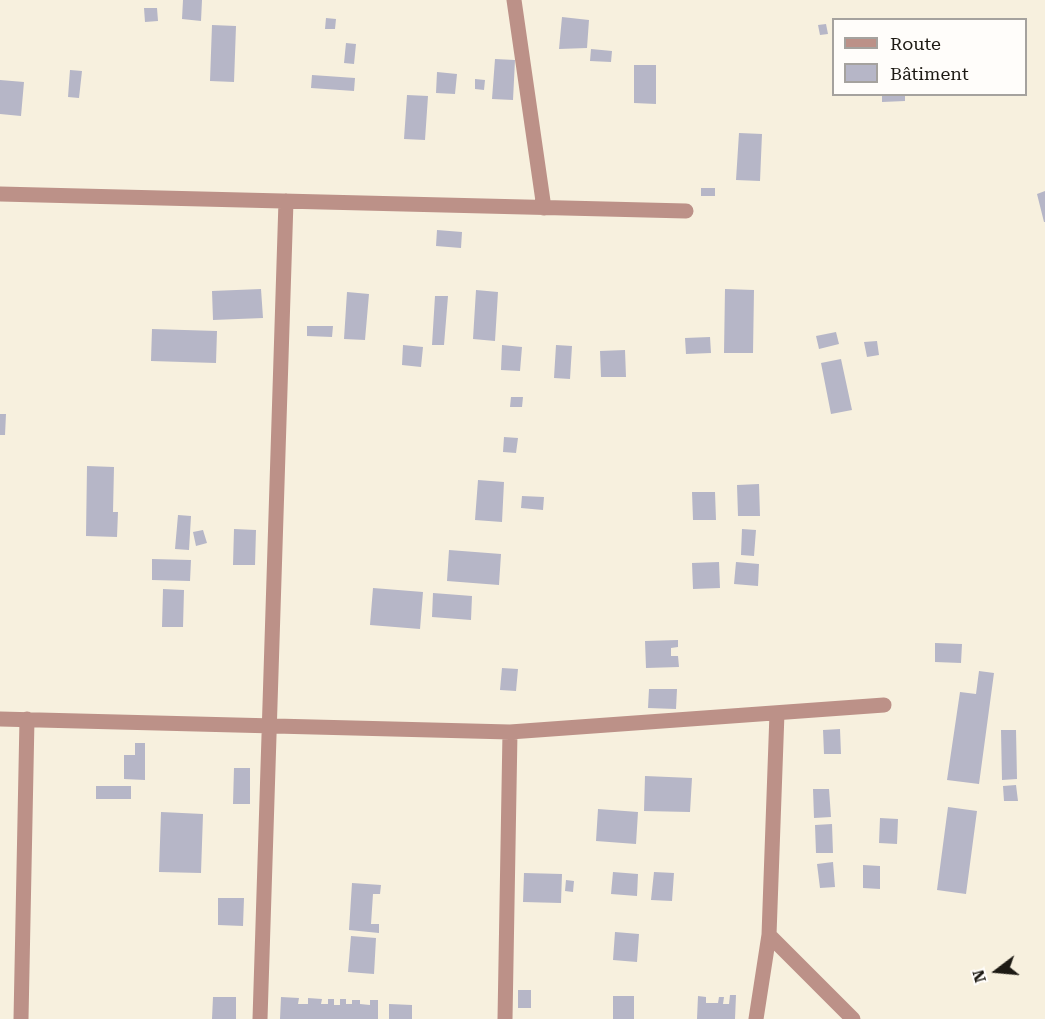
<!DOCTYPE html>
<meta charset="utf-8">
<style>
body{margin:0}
#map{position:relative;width:1045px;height:1019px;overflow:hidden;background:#f7f0de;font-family:"Roboto Serif",serif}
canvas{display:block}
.legend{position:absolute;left:832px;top:18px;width:195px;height:78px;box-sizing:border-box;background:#fffdfa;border:2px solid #a5a29e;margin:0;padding:8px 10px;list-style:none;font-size:18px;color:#1d1a14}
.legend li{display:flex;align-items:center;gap:12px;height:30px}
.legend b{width:30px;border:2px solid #a5a29e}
.north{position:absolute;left:967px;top:941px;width:60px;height:60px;-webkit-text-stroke:4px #fffdfa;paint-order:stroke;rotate:254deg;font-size:16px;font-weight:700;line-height:24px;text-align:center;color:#1d1a14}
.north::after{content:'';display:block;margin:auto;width:21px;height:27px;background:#1d1a14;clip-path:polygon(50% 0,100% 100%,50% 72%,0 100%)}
</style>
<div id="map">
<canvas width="1045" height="1019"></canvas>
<ul class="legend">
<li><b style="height:8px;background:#bc9188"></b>Route</li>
<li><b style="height:16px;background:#b6b6c7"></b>Bâtiment</li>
</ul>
<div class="north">N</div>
</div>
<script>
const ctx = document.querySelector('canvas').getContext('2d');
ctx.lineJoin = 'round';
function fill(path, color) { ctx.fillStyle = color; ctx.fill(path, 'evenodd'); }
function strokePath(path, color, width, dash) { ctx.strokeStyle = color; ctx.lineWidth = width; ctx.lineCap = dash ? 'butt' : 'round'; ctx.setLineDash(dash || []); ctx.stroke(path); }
fill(new Path2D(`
 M 183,0 L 202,0 L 201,21 L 182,19 Z
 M 144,8 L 157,8 L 158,21 L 145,22 Z
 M 562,17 L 589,20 L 587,48 L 559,49 Z
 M 326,18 L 336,19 L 335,29 L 325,29 Z
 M 826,24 L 828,34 L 820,35 L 818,25 Z
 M 212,25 L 236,26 L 234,82 L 210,81 Z
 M 346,43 L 356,44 L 354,64 L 344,63 Z
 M 591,49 L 612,51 L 611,62 L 590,61 Z
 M 495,59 L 515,60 L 513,100 L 492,99 Z
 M 634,65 L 656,65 L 656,104 L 634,103 Z
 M 70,70 L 82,71 L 79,98 L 68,97 Z
 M 437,72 L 457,74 L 455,94 L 436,93 Z
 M 312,75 L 355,78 L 354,91 L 311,88 Z
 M 475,79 L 485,80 L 484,90 L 475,89 Z
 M 0,80 L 24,82 L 21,116 L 0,114 Z
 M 882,94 L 905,94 L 905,101 L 882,102 Z
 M 407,95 L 428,96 L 425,140 L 404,139 Z
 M 739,133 L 762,134 L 760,181 L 736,180 Z
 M 701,188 L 715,188 L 715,196 L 701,196 Z
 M 1045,191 L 1045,222 L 1044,222 L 1037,194 Z
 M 437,230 L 462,232 L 461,248 L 436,246 Z
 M 261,289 L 263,318 L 213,320 L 212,291 Z
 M 725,289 L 754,290 L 753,353 L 724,353 Z
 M 476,290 L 498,292 L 495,341 L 473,339 Z
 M 347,292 L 369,294 L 365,340 L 344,339 Z
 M 435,296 L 448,296 L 444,345 L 432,345 Z
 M 307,326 L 333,326 L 332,337 L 307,336 Z
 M 152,329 L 217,331 L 216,363 L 151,361 Z
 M 836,332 L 839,344 L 819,349 L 816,336 Z
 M 710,337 L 711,353 L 686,354 L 685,338 Z
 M 877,341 L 879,355 L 867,357 L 864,342 Z
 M 403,345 L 423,347 L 421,367 L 402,365 Z
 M 502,345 L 522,347 L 520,371 L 501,370 Z
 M 556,345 L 572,346 L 570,379 L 554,378 Z
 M 625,350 L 626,377 L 601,377 L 600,351 Z
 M 841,359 L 852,410 L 831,414 L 821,363 Z
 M 511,397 L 523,397 L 522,407 L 510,407 Z
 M 0,414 L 6,414 L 5,435 L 0,435 Z
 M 504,437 L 518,438 L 516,453 L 503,452 Z
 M 87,466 L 114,467 L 113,512 L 118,512 L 117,537 L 86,536 Z
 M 478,480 L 504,482 L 502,522 L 475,520 Z
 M 759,484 L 760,516 L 738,516 L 737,485 Z
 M 692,492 L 715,492 L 716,520 L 693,520 Z
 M 522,496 L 544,497 L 543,510 L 521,508 Z
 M 178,515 L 191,516 L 189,550 L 175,549 Z
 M 234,529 L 256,530 L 255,565 L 233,565 Z
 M 742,529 L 756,530 L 754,556 L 741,555 Z
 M 203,530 L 207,543 L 196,546 L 193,532 Z
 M 449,550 L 501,554 L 499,585 L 447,581 Z
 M 152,559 L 191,560 L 190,581 L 152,580 Z
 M 719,562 L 720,588 L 693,589 L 692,563 Z
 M 736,562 L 759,564 L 758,586 L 734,584 Z
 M 373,588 L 423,592 L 420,629 L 370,625 Z
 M 163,589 L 184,590 L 183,627 L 162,627 Z
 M 433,593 L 472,596 L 471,620 L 432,617 Z
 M 678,640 L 678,647 L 671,648 L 671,656 L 678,656 L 679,667 L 646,668 L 645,641 Z
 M 935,643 L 962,644 L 961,663 L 935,662 Z
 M 502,668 L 518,669 L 516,691 L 500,690 Z
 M 979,671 L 994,673 L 979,784 L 947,780 L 960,692 L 976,694 Z
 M 649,689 L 677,689 L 676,709 L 648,708 Z
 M 840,729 L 841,754 L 824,754 L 823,730 Z
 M 1001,730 L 1016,730 L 1017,779 L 1002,780 Z
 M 135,743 L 145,743 L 145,780 L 124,779 L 124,755 L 135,755 Z
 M 234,768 L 250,768 L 250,804 L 233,804 Z
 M 645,776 L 692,778 L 690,812 L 644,811 Z
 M 1016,785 L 1018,801 L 1004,801 L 1003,786 Z
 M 96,786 L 131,786 L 131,799 L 96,799 Z
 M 813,789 L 829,789 L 831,817 L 814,818 Z
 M 948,807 L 977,811 L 966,894 L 937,890 Z
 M 598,809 L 638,812 L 636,844 L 596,841 Z
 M 161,812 L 203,814 L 201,873 L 159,872 Z
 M 880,818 L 898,819 L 897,844 L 879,843 Z
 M 832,824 L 833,853 L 816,853 L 815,825 Z
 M 833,862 L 835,887 L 820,888 L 817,864 Z
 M 863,865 L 880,866 L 880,889 L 863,888 Z
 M 613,872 L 638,874 L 637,896 L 611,894 Z
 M 654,872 L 674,873 L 672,901 L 651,900 Z
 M 524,873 L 562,874 L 561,903 L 523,902 Z
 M 566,880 L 574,881 L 573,892 L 565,891 Z
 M 352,883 L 381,885 L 380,894 L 373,894 L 371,924 L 379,924 L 379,933 L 349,930 Z
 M 218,898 L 244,898 L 243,926 L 218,925 Z
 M 615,932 L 639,934 L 637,962 L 613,960 Z
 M 351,936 L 376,938 L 374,974 L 348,972 Z
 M 518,990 L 531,990 L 531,1008 L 518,1008 Z
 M 730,995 L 736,995 L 735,1019 L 697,1019 L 698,996 L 706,997 L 706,1003 L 718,1003 L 719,997 L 724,997 L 723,1004 L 729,1004 Z
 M 613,996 L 634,996 L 634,1019 L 613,1019 Z
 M 213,997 L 236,997 L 236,1019 L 212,1019 Z
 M 281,997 L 299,998 L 298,1004 L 308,1004 L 308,998 L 322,999 L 321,1004 L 328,1004 L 328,999 L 334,999 L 334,1005 L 340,1005 L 340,999 L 346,999 L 346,1004 L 352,1004 L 352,1000 L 360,1000 L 360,1004 L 370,1005 L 370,1000 L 378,1000 L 378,1019 L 280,1019 Z
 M 389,1004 L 412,1005 L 412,1019 L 389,1019 Z`), '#b6b6c7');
strokePath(new Path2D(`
 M 514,0 L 544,208
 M 0,194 L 686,211
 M 0,719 L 510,732 L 884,705
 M 769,935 L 853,1019
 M 21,1019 L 27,719
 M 260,1019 L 286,201
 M 505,1019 L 510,732
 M 756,1019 L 769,935 L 777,713`), '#bc9188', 15);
</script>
